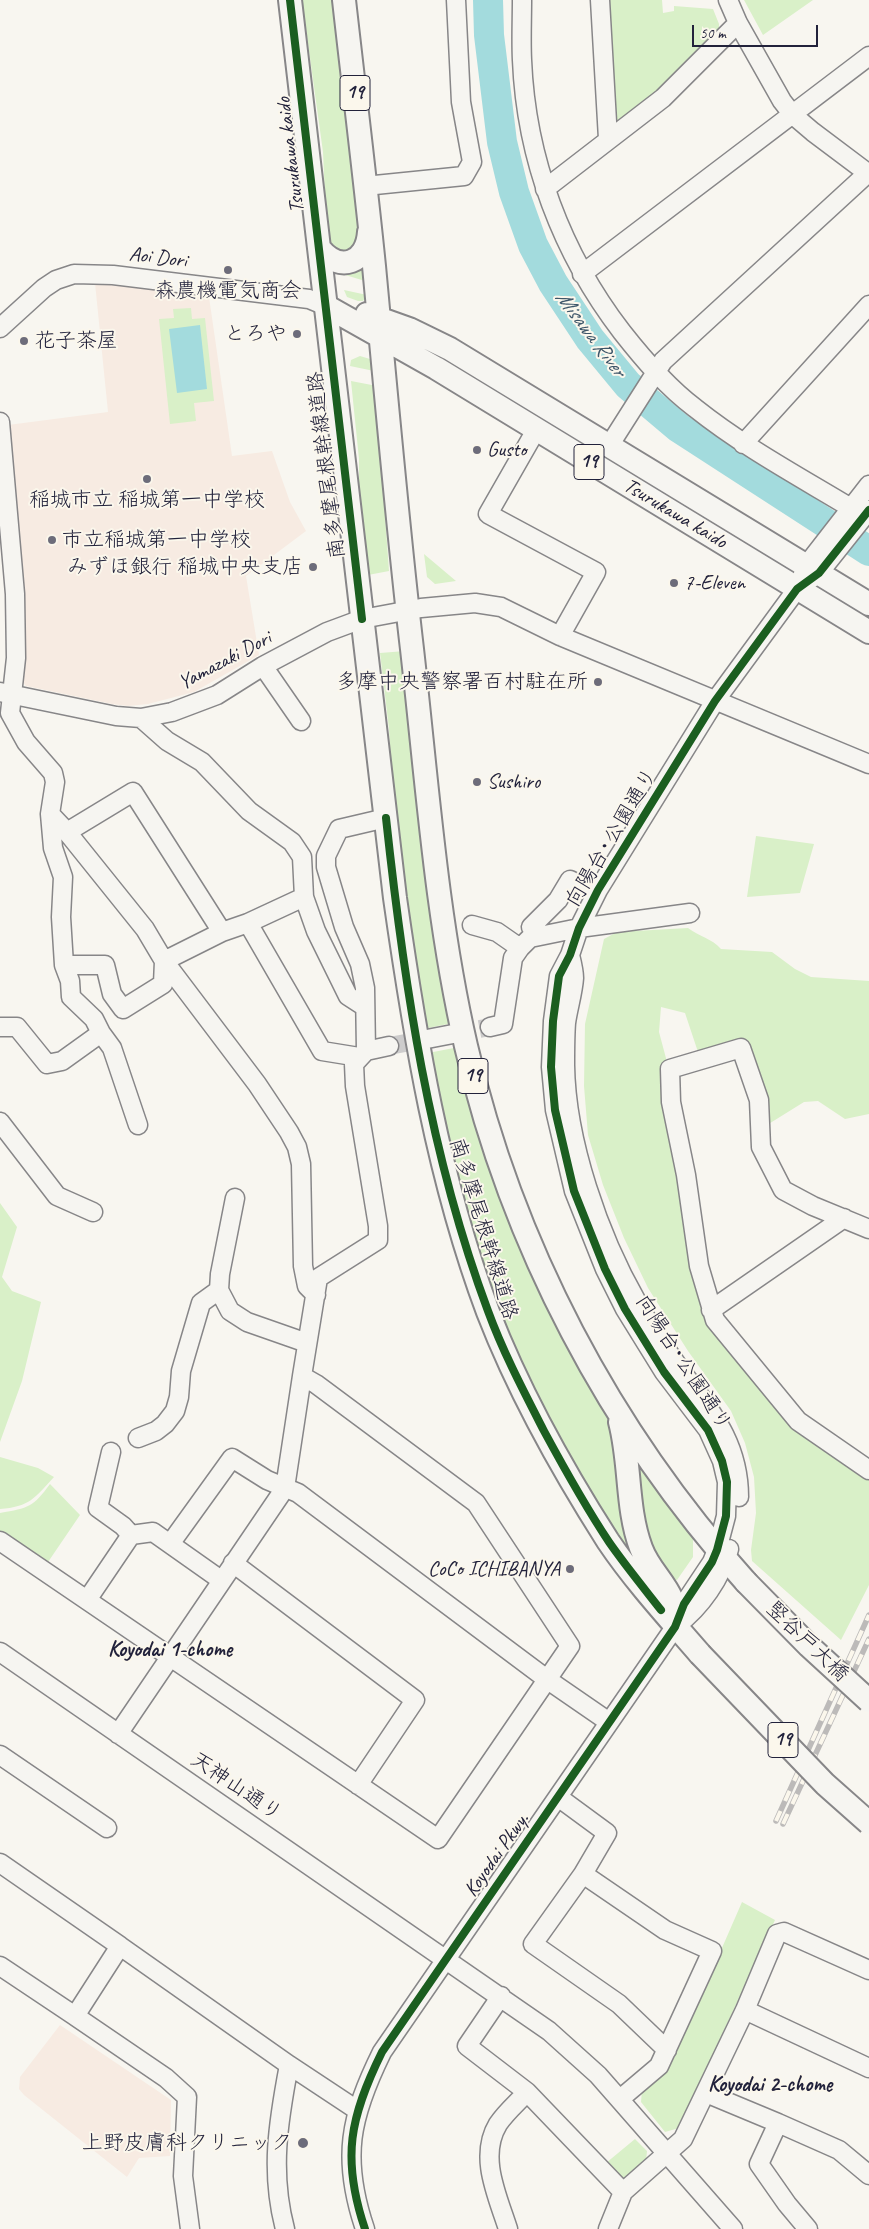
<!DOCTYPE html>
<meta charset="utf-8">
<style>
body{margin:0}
#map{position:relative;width:869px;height:2229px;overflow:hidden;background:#f8f6f0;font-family:Caveat,sans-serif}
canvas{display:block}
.scale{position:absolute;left:692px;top:25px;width:126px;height:22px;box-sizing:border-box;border:2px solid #22223b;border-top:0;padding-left:6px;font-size:15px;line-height:18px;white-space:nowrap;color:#22223b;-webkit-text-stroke:4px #fbf7ec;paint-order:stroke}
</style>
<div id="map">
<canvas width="869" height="2229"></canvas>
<div class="scale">50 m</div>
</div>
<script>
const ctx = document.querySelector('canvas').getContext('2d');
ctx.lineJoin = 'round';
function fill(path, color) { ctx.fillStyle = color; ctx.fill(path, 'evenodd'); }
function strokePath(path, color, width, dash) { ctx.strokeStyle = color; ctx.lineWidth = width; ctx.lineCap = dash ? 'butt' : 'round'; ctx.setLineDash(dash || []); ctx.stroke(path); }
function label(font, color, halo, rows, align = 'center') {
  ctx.font = font + ' Caveat,"Klee One",sans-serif'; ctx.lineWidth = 4; ctx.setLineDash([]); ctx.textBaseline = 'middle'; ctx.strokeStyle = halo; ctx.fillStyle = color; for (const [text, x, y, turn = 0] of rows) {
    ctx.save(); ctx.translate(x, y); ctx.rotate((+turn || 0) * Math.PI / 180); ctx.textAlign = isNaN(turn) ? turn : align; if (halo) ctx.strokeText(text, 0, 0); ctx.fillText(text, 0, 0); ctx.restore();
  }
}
fill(new Path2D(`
 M 95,283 L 122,284 L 209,297 L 232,456 L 272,451 L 290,502 L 306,531 L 246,576 L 259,655 L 194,692 L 148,704 L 128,706 L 112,704 L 26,686 L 19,677 L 8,425 L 108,412 Z
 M 60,2025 L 171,2100 L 170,2156 L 139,2158 L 127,2177 L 24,2095 L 19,2089 L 20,2077 Z`), '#f7ebe2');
fill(new Path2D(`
 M 302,0 L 337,0 L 361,242 L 343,255 L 327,242 L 323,152 Z
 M 605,0 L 662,0 L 663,13 L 674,11 L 674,6 L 713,9 L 719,24 L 719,30 L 660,91 L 618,126 L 614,122 Z
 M 744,0 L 813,0 L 763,35 Z
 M 363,262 L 365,281 L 342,274 L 341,269 Z
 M 344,290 L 367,295 L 363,301 L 358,301 L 347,297 Z
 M 191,308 L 192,319 L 205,318 L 214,401 L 194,403 L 196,421 L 170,424 L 159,319 L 174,318 L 173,309 Z
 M 360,356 L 370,359 L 374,371 L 350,366 L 351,360 Z
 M 351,381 L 377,386 C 382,448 384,510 389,571 L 368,575 L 359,499 L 359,459 Z
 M 424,554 L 456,581 L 435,584 L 427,577 Z
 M 405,651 L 453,1023 L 423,1029 L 394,826 L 389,729 L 380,653 Z
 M 756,836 L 814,844 L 800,893 L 747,897 Z
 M 688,928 C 700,937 711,938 721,949 L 772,952 L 795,969 L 811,977 L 869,981 L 869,1114 L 845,1119 L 818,1101 L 804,1102 L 767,1125 L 745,1042 L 699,1055 L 685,1013 L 661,1007 L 659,1032 L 667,1062 L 679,1177 L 691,1262 L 705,1321 L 793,1426 L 869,1479 L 869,1585 L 841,1640 L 752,1561 L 751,1550 L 756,1513 L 754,1477 L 745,1443 L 731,1411 L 688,1351 L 648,1288 L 624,1238 L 603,1185 L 588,1135 L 584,1086 L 585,1024 L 604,939 L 617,932 Z
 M 459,1047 L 506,1207 L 550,1313 L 604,1404 L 613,1428 L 644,1570 L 623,1545 L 582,1480 L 532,1390 L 485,1279 L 450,1158 L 428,1053 Z
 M 0,1203 L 17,1227 L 2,1277 L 12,1291 L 41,1302 L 22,1381 L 0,1442 Z
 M 0,1457 L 38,1468 L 54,1477 C 35,1498 29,1507 0,1509 Z
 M 637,1458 L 693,1530 L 693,1557 L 677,1580 L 670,1579 L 652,1552 L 639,1503 Z
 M 50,1484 L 80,1515 L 46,1565 L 0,1533 L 0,1513 C 29,1508 33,1507 50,1484 Z
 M 742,1902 L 775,1920 L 679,2128 L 665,2132 L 641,2102 L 642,2090 L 666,2068 L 701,1996 Z
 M 635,2139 L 647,2151 L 646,2161 L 631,2178 L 619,2179 L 606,2163 Z`), '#d9f0c8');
fill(new Path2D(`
 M 200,325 L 207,389 L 177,393 L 169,329 Z`), '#a3dbdd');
strokePath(new Path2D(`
 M 488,0 L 489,35 L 502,142 L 514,192 L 533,245 L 553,283 L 590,339 L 628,385 L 679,428 L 869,551`), '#a3dbdd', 30);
strokePath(new Path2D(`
 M 453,1034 L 490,1027
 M 389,1046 L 427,1039`), '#cdcccc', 18, [18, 9]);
const minor = new Path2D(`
 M 522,0 C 522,20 521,40 522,60 C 526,159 562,254 622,332 C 644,360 667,387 695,408 C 744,447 798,476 851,508
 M 600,0 L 608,139
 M 728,0 L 738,23 L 782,101 L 793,115 L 813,132 L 869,174
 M 365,186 L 464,176 L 472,162 L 461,102 L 456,0
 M 545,189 L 663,98 L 738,23
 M 582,274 L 869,56
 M 0,328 L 44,288 L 56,280 L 74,274 L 113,275 L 309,299 L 326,306
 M 0,422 L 15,594 L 16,658 L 10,713 L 26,742 L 53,773 L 55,782 L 50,814 L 53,848 L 63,877 L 61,917 L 64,965
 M 536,430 L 488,514 L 596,572 L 560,636
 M 743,444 L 869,305
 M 609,446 L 663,361 L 869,172
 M 802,577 L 806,566 L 869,485
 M 263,666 L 301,721
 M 0,692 L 116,716 L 141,718 L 172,712 L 217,695 L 263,666 L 327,632 L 362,619 L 421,608 L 475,603 L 501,607 L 560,636 L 869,764
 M 141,718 L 167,741 L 202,762 L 249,811 L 292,842 L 302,857 L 304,897 L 316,931 L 348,996 L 365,1007
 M 50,814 L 67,832 L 145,929 L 164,961 L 257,1084 L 289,1132 L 297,1147 L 301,1164 L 303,1266 L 307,1286 L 316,1295
 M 67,832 L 133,792 L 222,932
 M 248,923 L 304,897
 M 472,925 L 497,932 L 520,948
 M 537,936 L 531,927 L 558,900 L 570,880 L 596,893
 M 570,955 C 572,963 574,971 574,978 C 573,993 568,1008 566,1023 C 565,1036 565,1051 565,1065 C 566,1141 599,1236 637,1302 C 649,1324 663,1345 678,1366 C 709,1409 739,1441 739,1497
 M 0,1027 L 17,1027 L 47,1064 L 62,1061 L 101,1033 L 94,1019 L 71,997 L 70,981 L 64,965 L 105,965 L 112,994 L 123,1009 L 163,984 L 164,961 L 222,932 L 248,923 L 322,1051 L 359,1057
 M 490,1027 L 503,1024 L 513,958 L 520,948 L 530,938 L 579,928 L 690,913
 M 101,1033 L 112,1048 L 138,1125
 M 427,1039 L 453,1034
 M 366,1051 L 365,988 L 360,964 L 344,927 L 326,867 L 326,856 L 339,829 L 386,818
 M 0,1122 L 57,1196 L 93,1212
 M 869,1229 L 813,1206 L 783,1190 L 761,1147 L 759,1100 L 741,1048 L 670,1069 L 671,1102 L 686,1175 L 699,1266 L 715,1320 L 798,1421 L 869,1470
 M 219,1290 L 230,1311 L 247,1322 L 307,1343
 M 711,1310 L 844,1218
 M 138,1438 L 156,1431 L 165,1424 L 175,1411 L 179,1397 L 181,1371 L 201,1303 L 219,1290 L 220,1274 L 235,1198
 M 111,1452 L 98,1508 L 123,1526 L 131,1535 L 153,1532 L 170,1544 L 232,1458 L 267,1480 L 298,1493 L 548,1680 L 609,1722
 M 0,1541 L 438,1839 L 570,1646 L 476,1503 L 316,1384 L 302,1376 L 318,1278 L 378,1240 L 378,1226 L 355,1086 L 354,1064 L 366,1051 L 389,1046
 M 170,1544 L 221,1580
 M 233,1563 L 415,1700 L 358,1785
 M 87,1600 L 131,1535
 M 677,1625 C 701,1607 721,1578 729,1549
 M 0,1652 L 549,2031 L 598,2075 L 733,2229
 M 118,1734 L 285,1488 L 302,1376
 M 0,1755 L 107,1828
 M 558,1797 L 607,1833 L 583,1874 L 665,1930 L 712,1951 L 659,2066 L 620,2099
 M 0,1863 L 120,1946
 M 583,1874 L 533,1944 L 619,2004 L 667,2050
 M 0,1966 L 75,2016
 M 501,1996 L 467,2046 L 527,2092 L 623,2192
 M 745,2010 L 869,2068
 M 706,2093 L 778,2123 L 759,2164 L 787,2204 L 808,2229
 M 778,2123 L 839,2150 L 869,2175
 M 190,2229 L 183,2176 L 187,2097 L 166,2078 L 75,2016 L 120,1946 L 289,2065 L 357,2110
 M 285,2229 C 270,2172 278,2123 289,2065
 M 365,2229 C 341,2158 350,2117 382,2052 L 675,1627 L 684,1604 L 712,1562 L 717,1550 L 726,1516 L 727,1482 L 722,1461 L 708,1430 L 664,1372 L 625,1309 L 605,1269 L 574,1191 L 555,1110 L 551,1067 L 553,1021 L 559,976 L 570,955 L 579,928 L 598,890 L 715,701 L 797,589 L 819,573 L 869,510
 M 508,2229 C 498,2197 478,2157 498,2124 C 506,2112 518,2102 527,2092
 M 608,2229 L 623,2192 L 683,2139 L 745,2010 L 777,1934 L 784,1932 L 869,1970`);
const major = new Path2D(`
 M 290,0 L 395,898 C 415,1038 438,1178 488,1312 C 519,1392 562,1469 608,1541 C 635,1581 668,1617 700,1654
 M 344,0 C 354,89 365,177 374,266 C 386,394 397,521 412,649 C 427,781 436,916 466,1046 C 512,1245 610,1431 746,1582
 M 320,249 C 340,273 367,263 369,232
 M 326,306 L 436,368 L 869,632
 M 367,314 L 409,329 L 450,349 L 869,604
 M 620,1422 C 631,1464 626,1508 641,1548 C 652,1578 680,1591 675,1627`);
strokePath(minor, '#878688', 21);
strokePath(major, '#878688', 26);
strokePath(minor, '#f6f5f1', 18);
strokePath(major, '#f6f5f1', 22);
const rail = new Path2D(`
 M 776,1821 L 869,1615
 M 783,1824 L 869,1639`);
strokePath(rail, '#bcbab9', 5.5);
strokePath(rail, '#fbf7ec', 4, [11]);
const majorBridge = new Path2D(`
 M 746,1582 L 809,1646 L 869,1701
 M 700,1654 L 825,1784 L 869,1823`);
strokePath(majorBridge, '#878688', 26, []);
strokePath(majorBridge, '#f6f5f1', 22);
strokePath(new Path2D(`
 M 290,0 L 362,619
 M 386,818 C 404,985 429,1153 488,1311 C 503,1352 524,1392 544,1431 C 564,1468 585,1506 609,1542 C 625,1565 643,1587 661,1610
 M 365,2229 C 341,2158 350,2117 382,2052 L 675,1627 L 684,1604 L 712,1562 L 717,1550 L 726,1516 L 727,1482 L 722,1461 L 708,1430 L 664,1372 L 625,1309 L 605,1269 L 574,1191 L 555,1110 L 551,1067 L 553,1021 L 559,976 L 570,955 L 579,928 L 598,890 L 715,701 L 797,589 L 819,573 L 869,510`), '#1b5e20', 8);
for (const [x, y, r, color] of [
 [228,270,5,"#6d6c7a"],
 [297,334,5,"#6d6c7a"],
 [24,341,5,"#6d6c7a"],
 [477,450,5,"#6d6c7a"],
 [147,479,5,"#6d6c7a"],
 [52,540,5,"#6d6c7a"],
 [313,567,5,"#6d6c7a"],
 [674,583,5,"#6d6c7a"],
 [598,682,5,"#6d6c7a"],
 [477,782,5,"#6d6c7a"],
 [570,1569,5,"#6d6c7a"],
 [303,2143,6,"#6d6c7a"]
]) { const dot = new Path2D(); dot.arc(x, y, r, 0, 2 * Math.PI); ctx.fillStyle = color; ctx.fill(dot); strokePath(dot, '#fbf7ec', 2); }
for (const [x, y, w] of [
 [355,93,30],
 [589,462,30],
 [473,1076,30],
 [783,1740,30]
]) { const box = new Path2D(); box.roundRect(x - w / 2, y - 17.5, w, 35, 4); ctx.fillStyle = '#fbf7ec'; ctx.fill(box); strokePath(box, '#22223b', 1); }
label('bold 20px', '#22223b', null, [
 ["19",355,93],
 ["19",589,462],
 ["19",473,1076],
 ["19",783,1740]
]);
label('21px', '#22223b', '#fbf7ec', [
 ["Tsurukawa kaido",291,155,-97],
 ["Aoi Dori",158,258,7],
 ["南多摩尾根幹線道路",327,465,-97],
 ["Tsurukawa kaido",675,514,31],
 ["Yamazaki Dori",225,661,-28],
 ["向陽台･公園通り",612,838,-59],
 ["南多摩尾根幹線道路",483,1229,73],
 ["向陽台･公園通り",683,1363,57],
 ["竪谷戸大橋",807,1642,44],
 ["天神山通り",236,1787,34],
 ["Koyodai Pkwy.",497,1855,-55]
]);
label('21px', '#22223b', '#fbf7ec', [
 ["森農機電気商会",228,291,"center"],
 ["とろや",287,334],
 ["花子茶屋",34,341,"left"],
 ["Gusto",487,450,"left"],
 ["稲城市立 稲城第一中学校",147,500,"center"],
 ["市立稲城第一中学校",62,540,"left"],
 ["みずほ銀行 稲城中央支店",303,567],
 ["7-Eleven",684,583,"left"],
 ["多摩中央警察署百村駐在所",588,682],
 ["Sushiro",487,782,"left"],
 ["CoCo ICHIBANYA",560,1569],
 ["上野皮膚科クリニック",292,2143]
], 'right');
label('italic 22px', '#3e5669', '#fbf7ec', [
 ["Misawa River",590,334,53]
]);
label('bold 22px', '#22223b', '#fbf7ec', [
 ["Koyodai 1-chome",170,1650],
 ["Koyodai 2-chome",770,2085]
]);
</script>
